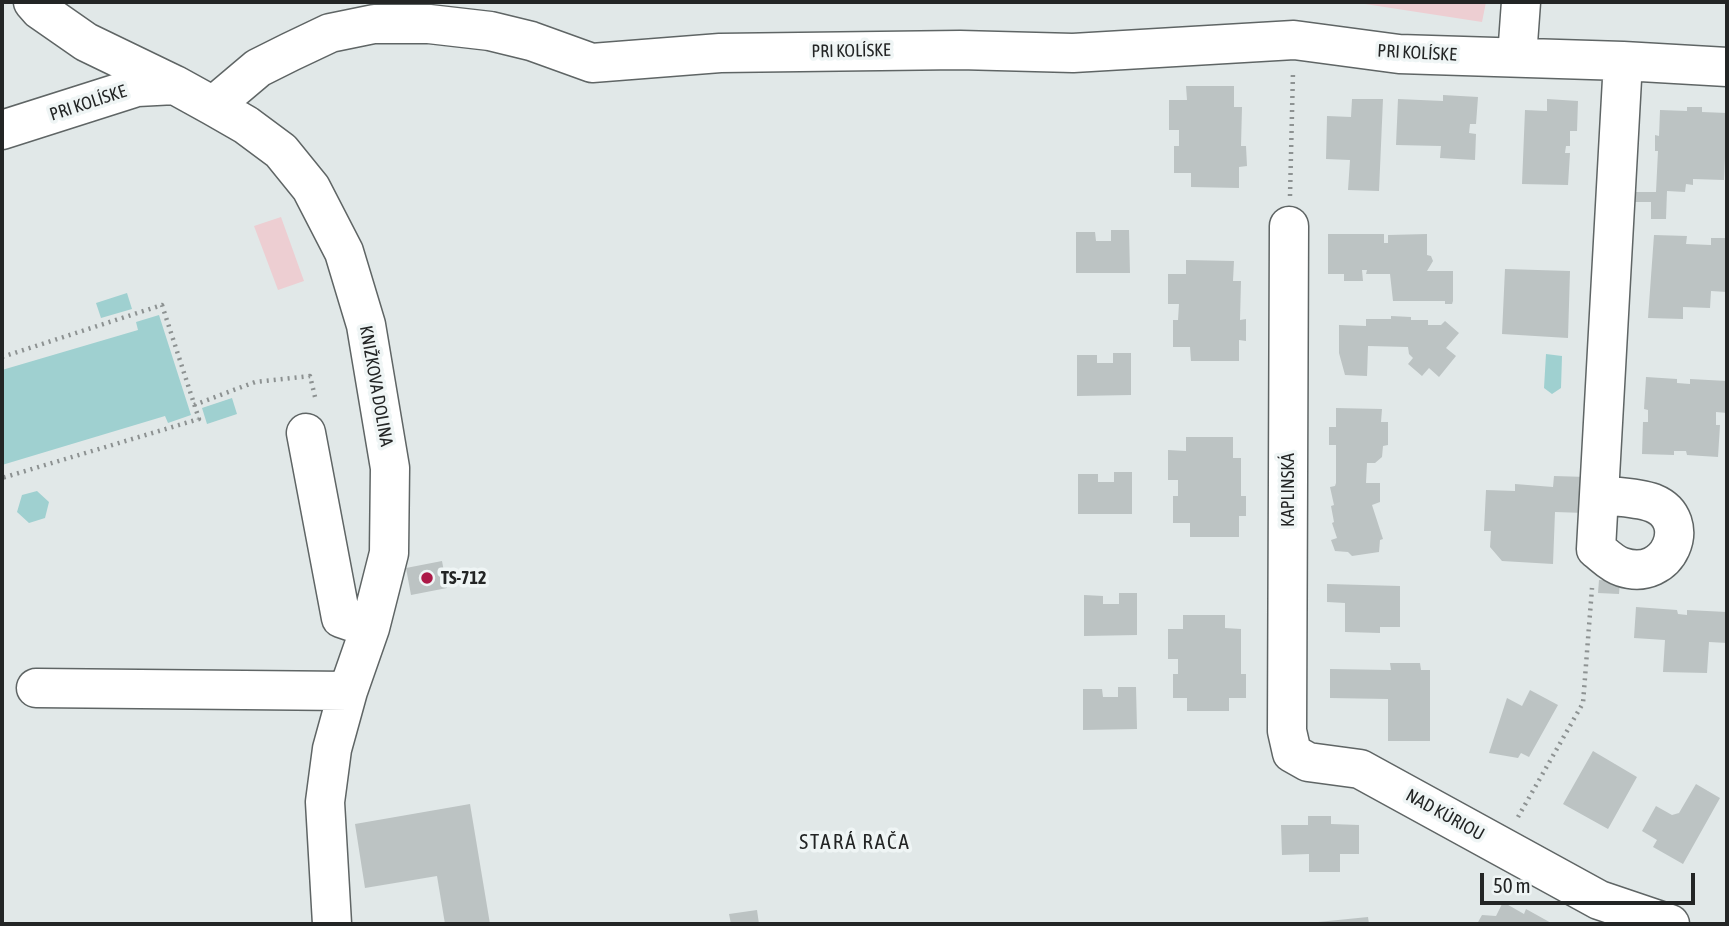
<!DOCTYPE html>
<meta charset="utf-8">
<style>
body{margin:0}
#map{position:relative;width:1729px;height:926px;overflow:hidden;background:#e1e8e8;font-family:"Asap Condensed",sans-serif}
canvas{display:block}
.frame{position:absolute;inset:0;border:4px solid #232525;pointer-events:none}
.scale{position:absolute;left:1480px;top:873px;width:215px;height:32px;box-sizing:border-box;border:4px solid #232525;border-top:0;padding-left:9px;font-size:21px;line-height:24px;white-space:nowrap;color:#232525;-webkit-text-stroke:5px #eff5f5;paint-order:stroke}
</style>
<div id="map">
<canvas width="1729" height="926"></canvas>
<div class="frame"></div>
<div class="scale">50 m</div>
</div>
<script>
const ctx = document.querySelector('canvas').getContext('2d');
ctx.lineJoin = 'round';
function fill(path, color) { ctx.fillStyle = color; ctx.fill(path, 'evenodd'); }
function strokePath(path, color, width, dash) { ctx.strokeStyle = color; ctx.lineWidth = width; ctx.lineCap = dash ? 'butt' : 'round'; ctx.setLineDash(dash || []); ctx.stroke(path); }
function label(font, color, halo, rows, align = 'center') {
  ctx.font = font + ' "Asap Condensed",sans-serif'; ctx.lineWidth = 7; ctx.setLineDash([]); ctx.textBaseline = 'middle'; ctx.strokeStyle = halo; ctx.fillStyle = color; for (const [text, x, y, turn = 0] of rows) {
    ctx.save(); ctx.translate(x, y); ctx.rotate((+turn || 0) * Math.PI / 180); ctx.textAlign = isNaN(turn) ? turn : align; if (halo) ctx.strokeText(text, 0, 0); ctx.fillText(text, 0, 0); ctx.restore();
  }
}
fill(new Path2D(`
 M 1352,2 L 1486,2 L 1482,22 Z
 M 281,217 L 304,281 L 278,290 L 254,226 Z`), '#edced2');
fill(new Path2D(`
 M 127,293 L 132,309 L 101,318 L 96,303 Z
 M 159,315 L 191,415 L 168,423 L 165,416 L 2,465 L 2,370 L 138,330 L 136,322 Z
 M 1546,354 L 1562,356 L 1561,388 L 1552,394 L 1544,388 Z
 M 232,398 L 237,414 L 207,424 L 202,408 Z
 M 37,491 L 49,502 L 45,518 L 29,523 L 17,512 L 22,495 Z`), '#9fd0d0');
fill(new Path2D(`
 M 1186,86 L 1234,86 L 1234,107 L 1242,107 L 1241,146 L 1246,146 L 1247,166 L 1239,167 L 1239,188 L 1191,187 L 1191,173 L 1174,173 L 1174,146 L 1179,146 L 1179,130 L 1169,130 L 1169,100 L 1187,100 Z
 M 1443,95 L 1478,97 L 1476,124 L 1470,124 L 1469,133 L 1476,134 L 1475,160 L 1440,158 L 1441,146 L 1396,145 L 1398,99 L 1443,101 Z
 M 1352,99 L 1383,99 L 1379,191 L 1348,190 L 1350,160 L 1326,159 L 1327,116 L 1351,117 Z
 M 1547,99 L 1578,101 L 1577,131 L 1570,131 L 1570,146 L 1566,146 L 1565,153 L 1570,153 L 1568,185 L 1522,184 L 1525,110 L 1547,111 Z
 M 1687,107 L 1702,107 L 1702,112 L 1727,113 L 1724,180 L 1693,179 L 1693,185 L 1686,184 L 1685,192 L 1667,191 L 1666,219 L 1651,219 L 1651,202 L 1629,202 L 1630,192 L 1656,192 L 1658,151 L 1655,151 L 1655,135 L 1659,136 L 1660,110 L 1687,111 Z
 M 1111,230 L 1129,230 L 1130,273 L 1076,273 L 1076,232 L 1095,232 L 1096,241 L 1111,241 Z
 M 1328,234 L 1384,234 L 1384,243 L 1388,243 L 1388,235 L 1427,234 L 1427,255 L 1431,256 L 1433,261 L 1427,271 L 1453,271 L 1453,301 L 1452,304 L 1445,304 L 1445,301 L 1393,301 L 1390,274 L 1366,274 L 1367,270 L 1362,270 L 1363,281 L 1344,281 L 1344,274 L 1328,274 Z
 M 1654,235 L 1687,236 L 1686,244 L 1711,245 L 1711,238 L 1727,238 L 1727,292 L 1711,291 L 1710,308 L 1683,307 L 1683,319 L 1648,318 Z
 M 1186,260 L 1234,261 L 1233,281 L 1241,281 L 1240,320 L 1246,319 L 1246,341 L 1239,340 L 1239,361 L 1191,361 L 1190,347 L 1173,347 L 1173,320 L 1178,320 L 1179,304 L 1168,304 L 1168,274 L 1186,274 Z
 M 1505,269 L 1570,271 L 1568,338 L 1502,334 Z
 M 1391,316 L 1411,317 L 1411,320 L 1428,320 L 1428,325 L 1441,325 L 1445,321 L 1459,333 L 1446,348 L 1456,356 L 1439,377 L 1429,368 L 1422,376 L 1408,364 L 1413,358 L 1409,354 L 1408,347 L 1368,346 L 1367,376 L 1345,375 L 1339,353 L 1339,325 L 1366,326 L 1366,319 L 1391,319 Z
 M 1113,353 L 1131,353 L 1131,395 L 1077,396 L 1077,355 L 1097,355 L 1097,363 L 1113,363 Z
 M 1646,377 L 1677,379 L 1677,383 L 1690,384 L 1690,379 L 1727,381 L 1727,413 L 1716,412 L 1716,425 L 1720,425 L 1718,457 L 1687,455 L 1686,451 L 1674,451 L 1674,455 L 1642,454 L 1643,422 L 1648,422 L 1648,410 L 1644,409 Z
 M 1336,408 L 1382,409 L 1381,422 L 1388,422 L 1388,445 L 1383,446 L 1382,457 L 1375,463 L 1367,463 L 1366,483 L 1380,483 L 1380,502 L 1372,505 L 1383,539 L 1380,540 L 1379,552 L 1352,556 L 1348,552 L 1335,551 L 1331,540 L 1337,538 L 1332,523 L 1334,522 L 1331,506 L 1334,505 L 1330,487 L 1335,486 L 1336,483 L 1336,445 L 1329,445 L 1329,427 L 1336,427 Z
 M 1186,437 L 1233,437 L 1233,458 L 1241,458 L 1241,496 L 1246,496 L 1246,516 L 1239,516 L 1239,537 L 1190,537 L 1190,523 L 1173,523 L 1173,496 L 1178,496 L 1178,480 L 1168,480 L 1168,450 L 1186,451 Z
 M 1114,472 L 1132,472 L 1132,514 L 1078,514 L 1078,474 L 1098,474 L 1098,482 L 1114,482 Z
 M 1554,476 L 1587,477 L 1585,513 L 1555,512 L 1553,564 L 1502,561 L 1490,547 L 1491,531 L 1484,531 L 1486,490 L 1515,491 L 1515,484 L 1553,487 Z
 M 442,561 L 447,588 L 411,595 L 406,568 Z
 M 1599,580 L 1620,581 L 1619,594 L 1598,593 Z
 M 1327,584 L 1400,586 L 1400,627 L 1380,627 L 1380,633 L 1345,632 L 1345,603 L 1327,602 Z
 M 1119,593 L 1137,593 L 1137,635 L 1084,636 L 1084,595 L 1103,596 L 1103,604 L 1119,604 Z
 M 1636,607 L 1677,610 L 1678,614 L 1687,615 L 1687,610 L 1727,612 L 1727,643 L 1709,642 L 1707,673 L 1663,672 L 1665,640 L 1634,638 Z
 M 1183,615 L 1225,615 L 1225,628 L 1241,629 L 1241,674 L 1246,674 L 1246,698 L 1229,698 L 1229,711 L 1187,711 L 1187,698 L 1173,698 L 1173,674 L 1178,674 L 1178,659 L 1168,659 L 1168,629 L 1183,629 Z
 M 1390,663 L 1420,663 L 1421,670 L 1430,670 L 1430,741 L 1388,741 L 1388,699 L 1330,698 L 1330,669 L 1391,670 Z
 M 1118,687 L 1136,687 L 1137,729 L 1083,730 L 1083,689 L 1102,689 L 1103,697 L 1118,697 Z
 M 1530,690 L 1558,705 L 1529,757 L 1521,753 L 1518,758 L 1489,753 L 1507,698 L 1522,706 Z
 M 1593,751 L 1637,777 L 1608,829 L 1563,804 Z
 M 1696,784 L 1720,798 L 1683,864 L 1653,847 L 1657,840 L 1642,831 L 1656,806 L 1672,815 L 1679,813 Z
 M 470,804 L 490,924 L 445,924 L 437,876 L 365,888 L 355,824 Z
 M 1308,816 L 1331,816 L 1331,824 L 1359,825 L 1359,854 L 1340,854 L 1340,872 L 1309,872 L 1309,854 L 1282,855 L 1281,825 L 1308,825 Z
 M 1503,902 L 1524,914 L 1526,909 L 1553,924 L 1477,924 L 1482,915 L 1496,916 Z
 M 757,910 L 759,924 L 731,924 L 729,914 Z
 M 1368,917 L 1369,924 L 1319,924 L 1318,922 Z`), '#bcc3c3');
const minor = new Path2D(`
 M 33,2 L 40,10 L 86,42 L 175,85 L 213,106 L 246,125 L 281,151 L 311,188 L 344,252 L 366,325 L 390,468 L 389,553 L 370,628 L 348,691 L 332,749 L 325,802 L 332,924
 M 1517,57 L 1521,2
 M 213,106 L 258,68 L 290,52 L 330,33 L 374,24 L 429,24 L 490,31 L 531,41 L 592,63 L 720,53 L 960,50 L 1073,53 L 1294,40 L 1399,54 L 1623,61 L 1727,67
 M 2,130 L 137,87 L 175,85
 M 1289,226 L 1287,731 L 1292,753 L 1308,762 L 1360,769 L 1599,900 L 1670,924
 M 306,433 L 341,618 L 370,628
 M 1600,495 C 1616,497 1637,497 1653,503 C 1695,520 1669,583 1622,567 C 1612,564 1604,555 1596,549 L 1623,61
 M 36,688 L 348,691`);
strokePath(minor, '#5f6565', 41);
strokePath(new Path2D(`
 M 1290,196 L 1293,72
 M 2,357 L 162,305 L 199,419 L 2,478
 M 194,405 L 255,382 L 310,376 L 316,401
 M 1518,817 L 1583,703 L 1592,588`), '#8d9292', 4.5, [2, 5]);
strokePath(minor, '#fff', 38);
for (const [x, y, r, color] of [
 [427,578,7,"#ac1947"]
]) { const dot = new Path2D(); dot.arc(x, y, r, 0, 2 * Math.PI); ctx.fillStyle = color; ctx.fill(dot); strokePath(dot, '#eff5f5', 2.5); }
label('18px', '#232525', '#eff5f5', [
 ["PRI KOLÍSKE",851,51,-1],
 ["PRI KOLÍSKE",1417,53,3],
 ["PRI KOLÍSKE",88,103,-18],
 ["KNIŽKOVA DOLINA",376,386,80],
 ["KAPLINSKÁ",1288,490,-90],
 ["NAD KÚRIOU",1445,815,29]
]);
label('bold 18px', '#232525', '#eff5f5', [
 ["TS-712",441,578]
], 'left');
ctx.letterSpacing = '2px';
label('21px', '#232525', '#eff5f5', [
 ["STARÁ RAČA",855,842]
]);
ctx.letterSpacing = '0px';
</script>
